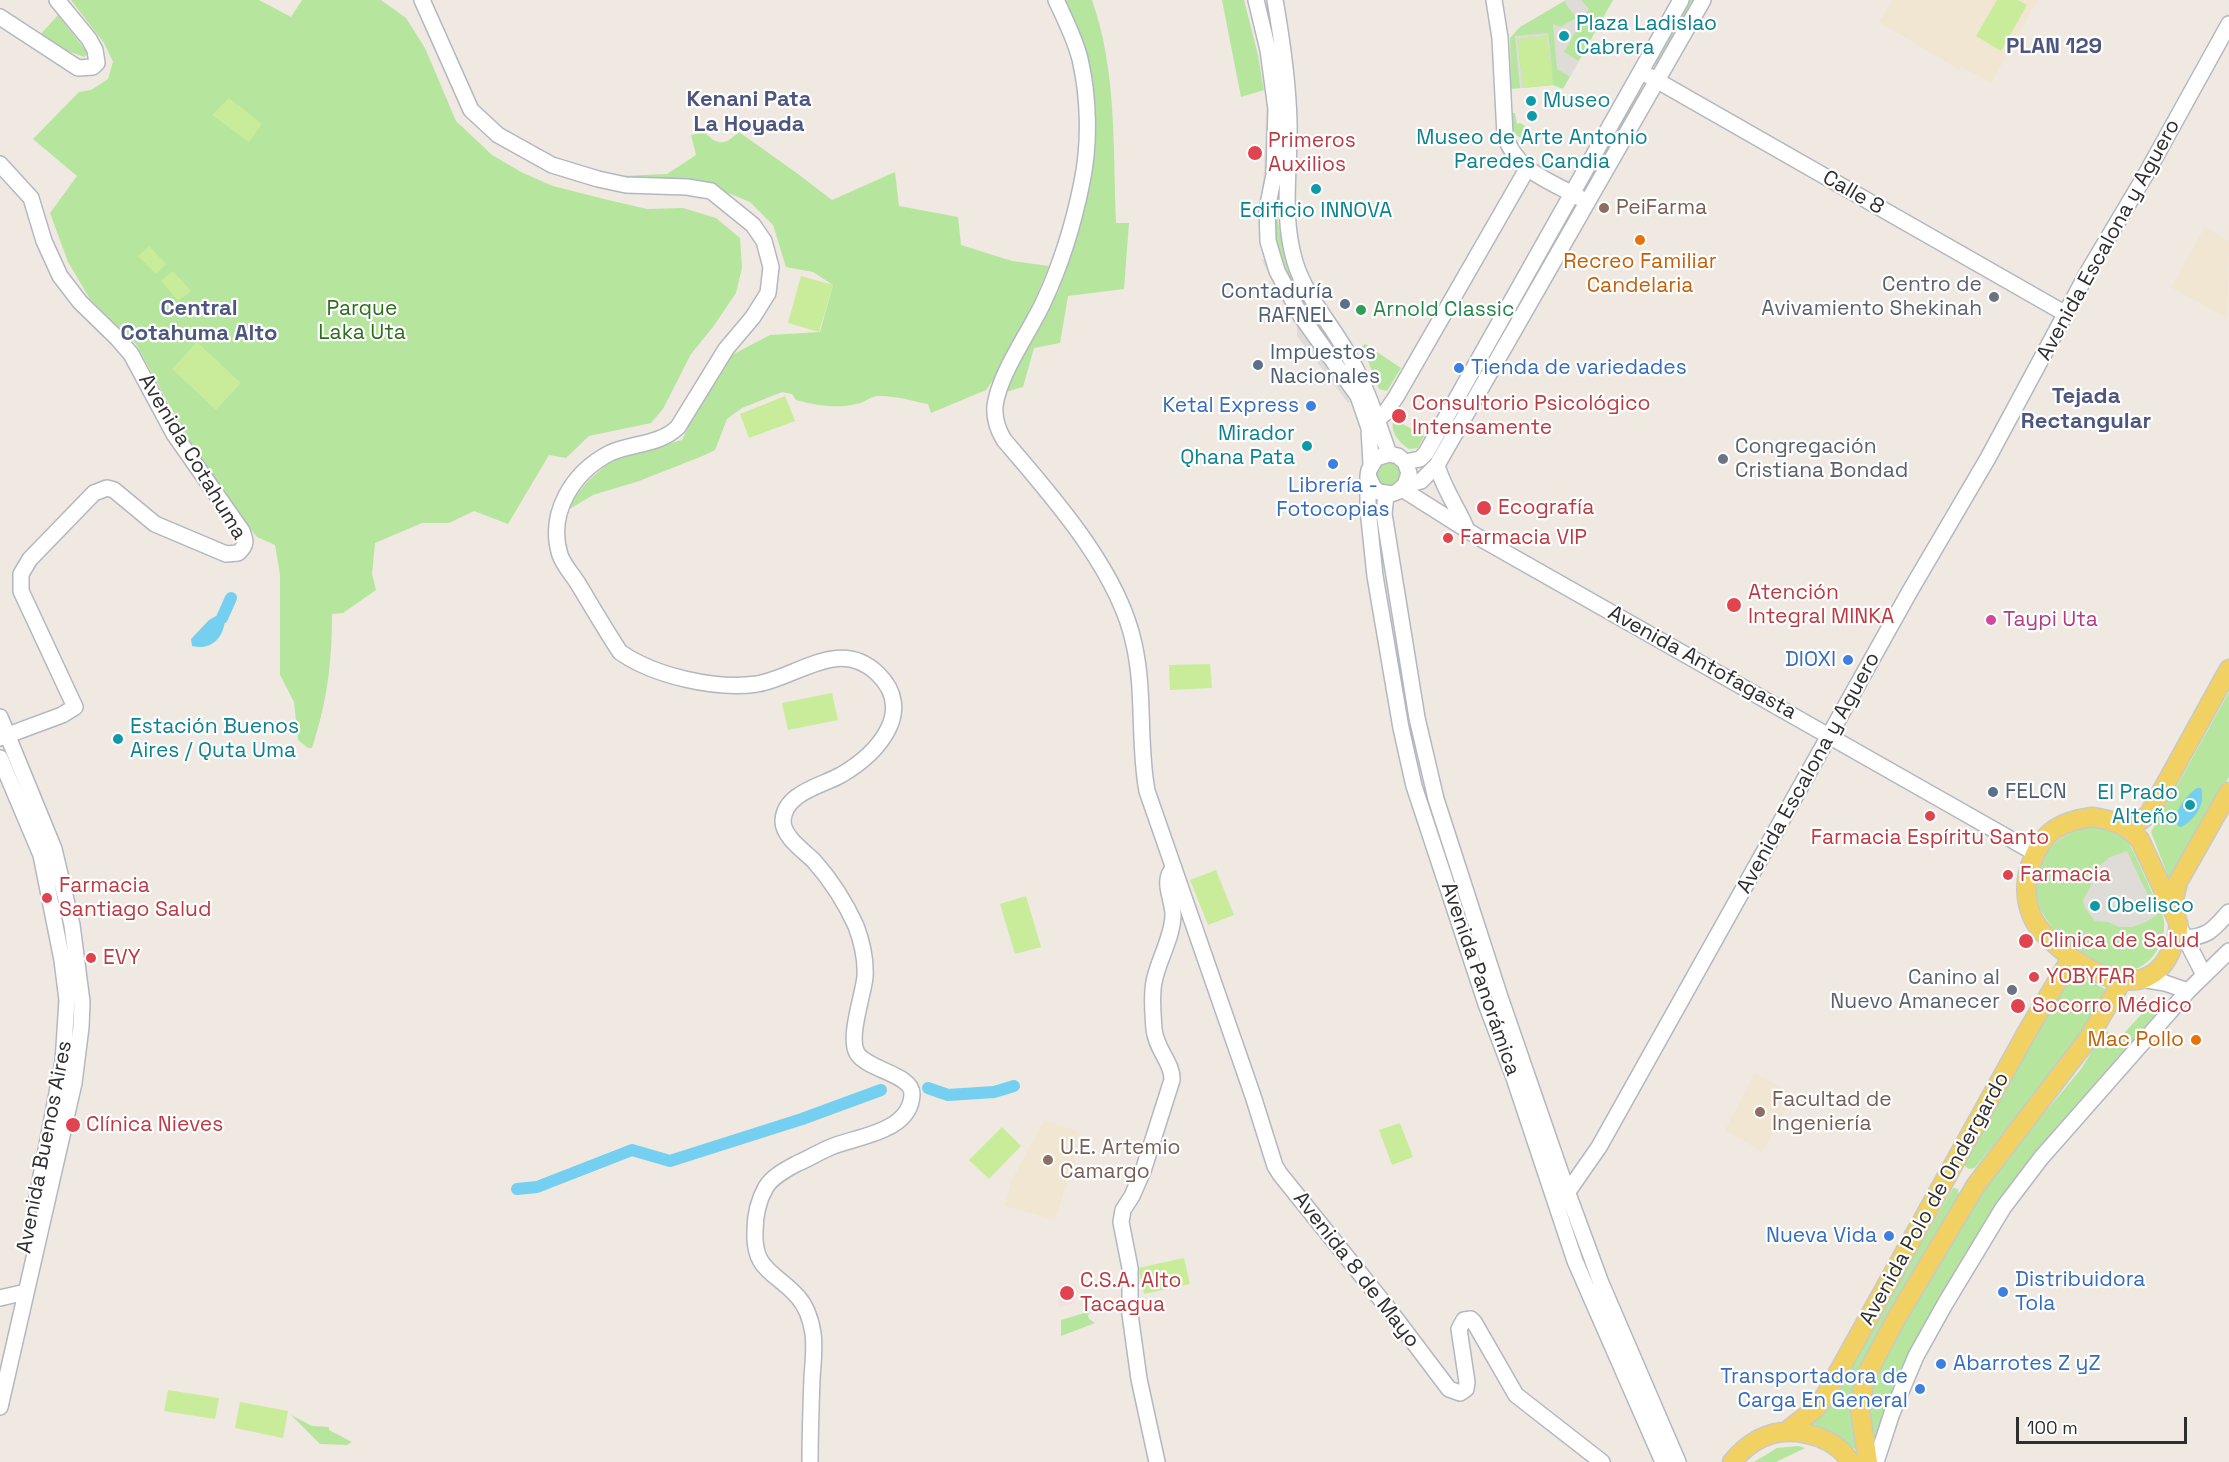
<!DOCTYPE html>
<meta charset="utf-8">
<style>
body{margin:0}
#map{position:relative;width:2229px;height:1462px;overflow:hidden;background:#efe9e1;font-family:"Space Grotesk",sans-serif}
canvas{display:block}
.scale{position:absolute;left:2016px;top:1417px;width:171px;height:27px;box-sizing:border-box;border:3px solid #2e2e2e;border-top:0;padding-left:8px;font-size:18px;line-height:21px;white-space:nowrap;color:#2e2e2e;-webkit-text-stroke:4px #fff;paint-order:stroke}
</style>
<div id="map">
<canvas width="2229" height="1462"></canvas>
<div class="scale">100 m</div>
</div>
<script>
const ctx = document.querySelector('canvas').getContext('2d');
ctx.lineJoin = 'round';
function fill(path, color) { ctx.fillStyle = color; ctx.fill(path, 'evenodd'); }
function strokePath(path, color, width, dash) { ctx.strokeStyle = color; ctx.lineWidth = width; ctx.lineCap = dash ? 'butt' : 'round'; ctx.setLineDash(dash || []); ctx.stroke(path); }
function label(font, color, halo, rows, align = 'center') {
  ctx.font = font + ' "Space Grotesk",sans-serif'; ctx.lineWidth = 4.5; ctx.setLineDash([]); ctx.textBaseline = 'middle'; ctx.strokeStyle = halo; ctx.fillStyle = color; for (const [text, x, y, turn = 0] of rows) {
    ctx.save(); ctx.translate(x, y); ctx.rotate((+turn || 0) * Math.PI / 180); ctx.textAlign = isNaN(turn) ? turn : align; if (halo) ctx.strokeText(text, 0, 0); ctx.fillText(text, 0, 0); ctx.restore();
  }
}
fill(new Path2D(`
 M 1893,0 L 2038,0 L 1991,83 L 1961,66 L 1958,69 L 1879,22 Z
 M 2205,227 L 2229,241 L 2227,318 L 2171,287 Z
 M 1755,1073 L 1794,1095 L 1762,1152 L 1725,1130 Z
 M 1044,1120 L 1078,1131 L 1081,1137 L 1055,1220 L 1005,1206 L 1011,1182 Z`), '#f0e6d1');
fill(new Path2D(`
 M 1058,1283 L 1076,1283 L 1075,1303 L 1058,1307 Z`), '#f5dfe0');
fill(new Path2D(`
 M 71,0 L 259,0 L 291,17 L 302,0 L 381,0 L 406,18 L 425,48 L 456,121 L 492,155 L 523,173 L 553,186 L 604,199 L 647,209 L 683,208 L 716,218 L 740,238 L 742,268 L 736,293 L 713,327 L 691,354 L 663,409 L 651,423 L 589,436 L 566,458 L 549,455 L 508,524 L 474,511 L 449,523 L 422,523 L 375,543 L 372,574 L 376,590 L 343,613 L 332,614 C 332,663 327,702 312,748 L 308,748 L 298,740 L 294,702 L 280,675 L 280,574 L 275,545 L 257,537 L 239,515 L 197,455 L 136,344 L 90,299 L 68,262 L 50,213 L 77,176 L 33,139 L 79,92 L 91,90 L 108,79 L 113,62 L 104,43 Z
 M 1063,0 L 1092,0 C 1117,71 1113,148 1116,223 L 1129,223 L 1124,289 L 1068,296 L 1060,343 L 1034,348 L 1023,387 L 1006,392 L 1012,377 L 1033,335 L 1059,290 L 1094,127 L 1093,80 L 1078,33 Z
 M 1222,0 L 1244,0 L 1258,55 L 1264,90 L 1241,97 Z
 M 1566,0 L 1613,0 L 1563,89 L 1553,85 L 1511,89 L 1510,38 L 1520,27 Z
 M 1689,0 L 1696,0 L 1658,65 L 1656,65 L 1654,61 Z
 M 58,15 L 86,51 L 87,55 L 84,57 L 68,51 L 40,35 Z
 M 1639,90 L 1643,92 L 1588,191 L 1584,192 L 1582,188 Z
 M 1512,113 L 1515,113 L 1517,124 L 1520,123 L 1525,126 L 1522,138 C 1510,134 1512,124 1512,113 Z
 M 704,132 C 719,146 723,146 739,132 L 798,174 L 832,200 L 895,172 L 899,206 L 958,217 L 961,245 L 1012,261 L 1049,266 L 1031,309 L 998,373 L 986,390 L 931,413 L 928,404 C 912,401 894,395 877,396 C 870,397 864,403 856,404 C 837,409 815,405 796,400 L 792,394 L 782,392 L 742,408 L 727,419 L 715,450 L 705,455 L 639,481 L 593,495 L 568,510 L 570,503 L 588,481 L 611,461 L 646,449 L 682,440 L 699,405 L 730,356 L 770,335 L 820,332 L 833,285 L 813,272 L 786,267 L 773,225 L 750,202 L 716,188 L 620,176 L 667,174 L 696,155 L 691,135 Z
 M 1273,209 L 1276,209 C 1281,242 1287,273 1304,302 L 1299,305 L 1274,245 Z
 M 1561,228 L 1564,230 L 1497,346 L 1495,346 Z
 M 1365,344 L 1401,368 L 1387,391 L 1379,389 L 1362,346 Z
 M 1394,419 L 1424,436 L 1418,448 L 1409,449 C 1399,442 1389,432 1394,419 Z
 M1376 474a13 13 0 1 1 26 0a13 13 0 1 1-26 0Z
 M 2229,692 L 2229,777 L 2170,881 L 2151,832 Z
 M 2105,826 L 2120,833 L 2128,841 C 2137,859 2145,877 2153,895 C 2157,903 2163,912 2164,921 C 2167,952 2138,982 2105,968 C 2096,964 2087,955 2079,950 C 2046,926 2024,901 2044,858 C 2055,835 2081,826 2105,826 Z
 M 2072,972 L 2107,990 L 2068,1052 L 1975,1168 L 1969,1169 L 1965,1166 L 1964,1162 Z
 M 2147,1008 L 2155,1015 C 2099,1080 2038,1144 1990,1215 C 1943,1286 1906,1362 1874,1441 L 1870,1421 L 1870,1393 L 1879,1367 L 1938,1258 L 1984,1191 L 2032,1128 L 2081,1069 L 2105,1030 L 2118,1040 Z
 M 1953,1188 L 1958,1189 L 1959,1198 L 1904,1288 L 1859,1372 L 1852,1396 L 1857,1450 L 1809,1424 L 1828,1406 Z
 M 1091,1311 L 1088,1315 L 1089,1319 L 1095,1323 L 1061,1336 L 1061,1320 Z
 M 291,1415 L 312,1426 L 329,1427 L 329,1430 L 352,1442 L 347,1445 L 320,1444 Z
 M 1798,1446 L 1805,1448 L 1776,1462 L 1754,1462 L 1777,1448 Z`), '#b6e59e');
fill(new Path2D(`
 M 1997,0 L 2018,0 L 2027,5 L 2001,51 L 1976,36 Z
 M 1548,36 L 1553,85 L 1523,88 L 1517,39 Z
 M 229,98 L 262,124 L 249,142 L 212,115 Z
 M 149,246 L 166,264 L 156,274 L 138,256 Z
 M 173,271 L 191,291 L 178,301 L 161,281 Z
 M 801,276 L 833,285 L 819,332 L 788,323 Z
 M 197,342 L 241,383 L 216,410 L 172,369 Z
 M 785,396 L 795,421 L 749,438 L 740,414 Z
 M 1210,664 L 1212,688 L 1170,690 L 1169,665 Z
 M 832,693 L 838,720 L 788,730 L 782,703 Z
 M 1216,870 L 1234,915 L 1208,925 L 1190,880 Z
 M 1026,896 L 1041,947 L 1015,954 L 1000,904 Z
 M 1400,1123 L 1413,1157 L 1392,1165 L 1379,1130 Z
 M 1002,1127 L 1021,1146 L 989,1179 L 969,1160 Z
 M 1184,1258 L 1190,1284 L 1144,1294 L 1138,1268 Z
 M 168,1390 L 219,1398 L 215,1419 L 164,1411 Z
 M 240,1402 L 288,1411 L 283,1438 L 235,1428 Z`), '#c9ec9a');
fill(new Path2D(`
 M 1247,0 L 1250,0 L 1269,89 L 1267,175 L 1261,208 L 1259,210 L 1264,172 L 1267,90 L 1261,53 Z
 M 1566,0 L 1581,0 L 1589,9 L 1564,52 L 1579,61 L 1570,77 L 1557,69 L 1553,24 L 1561,27 L 1576,18 L 1564,1 Z
 M 1548,33 L 1554,85 L 1547,36 L 1517,39 L 1523,88 L 1520,88 L 1515,36 Z
 M 1261,259 L 1267,261 L 1335,372 L 1350,402 L 1348,403 L 1297,336 L 1297,326 Z
 M 2127,851 L 2157,915 L 2146,922 L 2132,927 L 2119,927 L 2108,922 L 2095,921 L 2085,908 L 2083,900 L 2090,888 L 2096,869 L 2110,857 Z`), '#dfdcd8');
fill(new Path2D(`
 M 216,616 L 225,619 C 224,638 211,651 192,646 L 191,639 L 209,620 Z
 M 2197,788 L 2201,788 C 2206,804 2195,820 2181,827 L 2178,826 C 2172,812 2186,796 2197,788 Z`), '#75cff0');
strokePath(new Path2D(`
 M 222,618 L 231,598
 M 928,1088 L 948,1095 L 994,1092 L 1014,1086
 M 517,1189 L 537,1187 L 632,1150 L 670,1161 L 802,1119 L 881,1090`), '#75cff0', 12);
const secondary = new Path2D(`
 M 422,0 L 471,110 L 498,135 L 552,165 L 598,179 L 626,185 L 687,187 L 711,191 L 753,225 L 764,241 L 771,267 L 768,293 L 753,317 L 726,349 L 678,427 C 660,445 632,443 610,453 C 573,472 547,513 560,555 C 563,564 571,573 577,582 C 591,605 605,629 620,652 C 654,676 716,690 757,684 C 798,677 839,637 877,673 C 917,711 877,754 841,775 C 821,786 784,793 783,821 C 783,837 804,851 814,861 C 830,879 846,904 856,926 C 862,942 866,960 865,977 C 863,996 848,1037 857,1053 C 867,1070 912,1074 912,1094 C 911,1132 858,1136 831,1147 C 819,1152 808,1159 796,1164 C 785,1170 772,1177 766,1187 C 758,1201 755,1216 755,1231 C 753,1271 776,1272 798,1297 C 806,1306 811,1321 813,1333 C 815,1347 813,1363 812,1378 C 811,1406 810,1434 810,1462
 M 1056,0 C 1065,19 1075,39 1080,59 C 1089,98 1090,143 1082,182 C 1074,222 1061,265 1043,303 C 1029,333 999,374 995,406 C 994,418 998,430 1004,440 C 1052,496 1119,571 1134,644 C 1145,692 1138,743 1147,791 L 1253,1096 L 1275,1166 L 1280,1174 L 1387,1307 L 1449,1389 L 1460,1393 L 1466,1389 L 1467,1382 L 1459,1329 L 1464,1320 L 1471,1319 L 1474,1322 L 1516,1395 L 1602,1462
 M 1256,0 L 1268,50 L 1276,109 L 1274,175 L 1267,209 L 1268,241 L 1277,271 L 1301,316 L 1358,396 L 1369,428 L 1371,464
 M 1275,0 C 1282,40 1288,81 1289,122 C 1290,169 1281,216 1295,262 C 1305,295 1328,320 1345,349 C 1365,382 1376,417 1389,454
 M 1494,0 L 1500,38 L 1505,135 C 1515,171 1551,181 1580,198
 M 0,17 L 78,68 L 93,67 L 97,63 L 95,50 L 89,39 L 57,0
 M 1649,76 L 2066,314
 M 0,164 L 31,198 L 44,241 L 60,276 L 80,302 L 118,339 L 131,354 L 174,434 L 242,531 C 246,541 247,545 238,553 L 226,554 L 155,524 L 114,490 L 107,488 L 94,493 L 30,559 L 21,574 L 21,591 L 75,707 L 62,715 L 0,738
 M 1372,425 L 1385,413 L 1396,397 L 1527,169
 M 1405,462 L 1420,459 L 1426,453 L 1681,0
 M 1437,465 C 1443,488 1458,508 1467,530
 M 1368,476 L 1374,488 L 1379,492 L 1391,494 L 1397,492 L 1405,485 L 1409,473 L 1405,462 L 1398,456 L 1389,454 L 1376,458 L 1369,470 L 1368,476 L 1368,509 L 1375,576 L 1401,728 L 1414,786 L 1486,1004 L 1513,1075 L 1575,1261 L 1663,1462
 M 1405,485 L 1421,481 L 1437,465 L 1703,0
 M 1402,489 L 1478,537 L 2035,853
 M 1386,494 L 1384,514 L 1417,718 L 1436,799 L 1500,997 L 1567,1191 L 1601,1283 L 1678,1462
 M 0,717 L 54,849 L 72,925 L 82,1002 L 81,1027 L 74,1083 L 0,1407
 M 0,758 L 41,855 L 62,960 L 67,1000 L 63,1062 L 37,1197
 M 2178,924 L 2204,975
 M 2186,938 C 2210,936 2213,929 2229,912
 M 2141,979 L 2165,983 L 2188,991
 M 1553,1195 L 1569,1190 L 1599,1147 L 1910,591 L 1988,458 L 2089,270 L 2146,174 L 2229,24
 M 0,1298 L 26,1292
 M 1157,1462 L 1139,1379 L 1130,1314 L 1130,1268 L 1121,1222 L 1123,1210 L 1132,1196 L 1143,1171 L 1172,1080 C 1173,1063 1156,1050 1154,1029 C 1153,1014 1151,997 1154,982 C 1158,960 1172,939 1173,916 C 1174,901 1160,880 1174,868
 M 1876,1462 L 1892,1413 L 1916,1356 L 1945,1304 L 2003,1208 L 2041,1158 L 2078,1116 L 2188,991 L 2229,951`);
const primary = new Path2D(`
 M 2092,817 C 2112,820 2127,825 2140,840 C 2149,859 2158,879 2167,898 C 2170,906 2176,915 2178,923 C 2180,932 2173,945 2170,953 C 2145,1006 2084,971 2055,944 C 2046,936 2036,927 2032,916 C 2024,898 2025,876 2033,859 C 2044,830 2063,821 2092,817 Z
 M 2122,825 L 2140,821 L 2149,814 L 2229,669
 M 2172,908 L 2178,882 L 2229,792
 M 1788,1430 L 1816,1408 L 1825,1396 L 2027,1032 L 2071,958
 M 1732,1462 C 1757,1432 1786,1425 1821,1438 C 1833,1443 1844,1451 1850,1462
 M 1868,1462 L 1860,1410 L 1863,1389 L 1868,1372 L 1896,1319 L 1976,1185 L 2088,1039 L 2122,981`);
strokePath(secondary, '#b4b7c1', 18);
strokePath(primary, '#c9c9c9', 21);
strokePath(secondary, '#fff', 15);
strokePath(primary, '#f2d163', 18);
for (const [x, y, r, color] of [
 [1564,36,6,"#0f9aa8"],
 [1531,101,6,"#0f9aa8"],
 [1532,116,6,"#0f9aa8"],
 [1255,153,8,"#e0444e"],
 [1316,189,6,"#0f9aa8"],
 [1604,208,6,"#8d6e63"],
 [1640,240,6,"#e8710a"],
 [1994,297,6,"#6b7280"],
 [1345,304,6,"#5c6f8a"],
 [1361,310,6,"#2e9e5b"],
 [1258,365,6,"#5c6f8a"],
 [1459,368,6,"#3f7fe0"],
 [1311,406,6,"#3f7fe0"],
 [1399,416,8,"#e0444e"],
 [1307,446,6,"#0f9aa8"],
 [1723,459,6,"#6b7280"],
 [1333,464,6,"#3f7fe0"],
 [1484,508,8,"#e0444e"],
 [1448,538,6,"#e0444e"],
 [1734,605,8,"#e0444e"],
 [1991,620,6,"#d1479c"],
 [1848,660,6,"#3f7fe0"],
 [118,739,6,"#0f9aa8"],
 [1993,792,6,"#5c6f8a"],
 [2190,805,6,"#0f9aa8"],
 [1930,816,6,"#e0444e"],
 [2008,875,6,"#e0444e"],
 [47,898,6,"#e0444e"],
 [2095,906,6,"#0f9aa8"],
 [2026,941,8,"#e0444e"],
 [91,958,6,"#e0444e"],
 [2034,977,6,"#e0444e"],
 [2012,990,6,"#6b7280"],
 [2018,1006,8,"#e0444e"],
 [2196,1040,6,"#e8710a"],
 [1760,1112,6,"#8d6e63"],
 [73,1125,8,"#e0444e"],
 [1048,1160,6,"#8d6e63"],
 [1889,1236,6,"#3f7fe0"],
 [2003,1292,6,"#3f7fe0"],
 [1067,1293,8,"#e0444e"],
 [1941,1364,6,"#3f7fe0"],
 [1920,1389,6,"#3f7fe0"]
]) { const dot = new Path2D(); dot.arc(x, y, r, 0, 2 * Math.PI); ctx.fillStyle = color; ctx.fill(dot); strokePath(dot, '#fff', 2); }
label('21px', '#0d838f', '#fff', [
 ["Plaza Ladislao",1576,24],
 ["Cabrera",1576,48],
 ["Museo",1543,101],
 ["Museo de Arte Antonio",1532,138,"center"],
 ["Paredes Candia",1532,162,"center"],
 ["Edificio INNOVA",1316,211,"center"],
 ["Mirador",1295,434,"right"],
 ["Qhana Pata",1295,458,"right"],
 ["Estación Buenos",130,727],
 ["Aires / Quta Uma",130,751],
 ["El Prado",2178,793,"right"],
 ["Alteño",2178,817,"right"],
 ["Obelisco",2107,906]
], 'left');
label('21px', '#be3a42', '#fff', [
 ["Primeros",1268,141],
 ["Auxilios",1268,165],
 ["Consultorio Psicológico",1412,404],
 ["Intensamente",1412,428],
 ["Ecografía",1498,508],
 ["Farmacia VIP",1460,538],
 ["Atención",1748,593],
 ["Integral MINKA",1748,617],
 ["Farmacia Espíritu Santo",1930,838,"center"],
 ["Farmacia",2020,875],
 ["Farmacia",59,886],
 ["Santiago Salud",59,910],
 ["Clinica de Salud",2040,941],
 ["EVY",103,958],
 ["YOBYFAR",2046,977],
 ["Socorro Médico",2032,1006],
 ["Clínica Nieves",86,1125],
 ["C.S.A. Alto",1080,1281],
 ["Tacagua",1080,1305]
], 'left');
label('21px', '#2e2e2e', '#fff', [
 ["Calle 8",1853,193,30],
 ["Avenida Escalona y Aguero",2109,240,-61],
 ["Avenida Cotahuma",192,457,59],
 ["Avenida Antofagasta",1702,663,29],
 ["Avenida Escalona y Aguero",1809,773,-61],
 ["Avenida Panorámica",1480,979,71],
 ["Avenida Buenos Aires",45,1147,-79],
 ["Avenida Polo de Ondergardo",1935,1199,-61],
 ["Avenida 8 de Mayo",1356,1270,52]
]);
label('21px', '#785e54', '#fff', [
 ["PeiFarma",1616,208],
 ["Facultad de",1772,1100],
 ["Ingeniería",1772,1124],
 ["U.E. Artemio",1060,1148],
 ["Camargo",1060,1172]
], 'left');
label('21px', '#c56008', '#fff', [
 ["Recreo Familiar",1640,262],
 ["Candelaria",1640,286],
 ["Mac Pollo",2184,1040,"right"]
]);
label('21px', '#5b616d', '#fff', [
 ["Centro de",1982,285],
 ["Avivamiento Shekinah",1982,309],
 ["Congregación",1735,447,"left"],
 ["Cristiana Bondad",1735,471,"left"],
 ["Canino al",2000,978],
 ["Nuevo Amanecer",2000,1002]
], 'right');
label('21px', '#4e5e75', '#fff', [
 ["Contaduría",1333,292,"right"],
 ["RAFNEL",1333,316,"right"],
 ["Impuestos",1270,353],
 ["Nacionales",1270,377],
 ["FELCN",2005,792]
], 'left');
label('21px', '#2c6e1b', '#fff', [
 ["Parque",362,309],
 ["Laka Uta",362,333]
]);
label('21px', '#27864d', '#fff', [
 ["Arnold Classic",1373,310]
], 'left');
label('21px', '#366cbe', '#fff', [
 ["Tienda de variedades",1471,368,"left"],
 ["Ketal Express",1299,406],
 ["Librería -",1333,486,"center"],
 ["Fotocopias",1333,510,"center"],
 ["DIOXI",1836,660],
 ["Nueva Vida",1877,1236],
 ["Distribuidora",2015,1280,"left"],
 ["Tola",2015,1304,"left"],
 ["Abarrotes Z yZ",1953,1364,"left"],
 ["Transportadora de",1908,1377],
 ["Carga En General",1908,1401]
], 'right');
label('21px', '#b23c85', '#fff', [
 ["Taypi Uta",2003,620]
], 'left');
label('bold 22px', '#4d5680', '#fff', [
 ["PLAN 129",2054,47],
 ["Kenani Pata",749,100],
 ["La Hoyada",749,125],
 ["Central",199,309],
 ["Cotahuma Alto",199,334],
 ["Tejada",2086,397],
 ["Rectangular",2086,422]
]);
</script>
